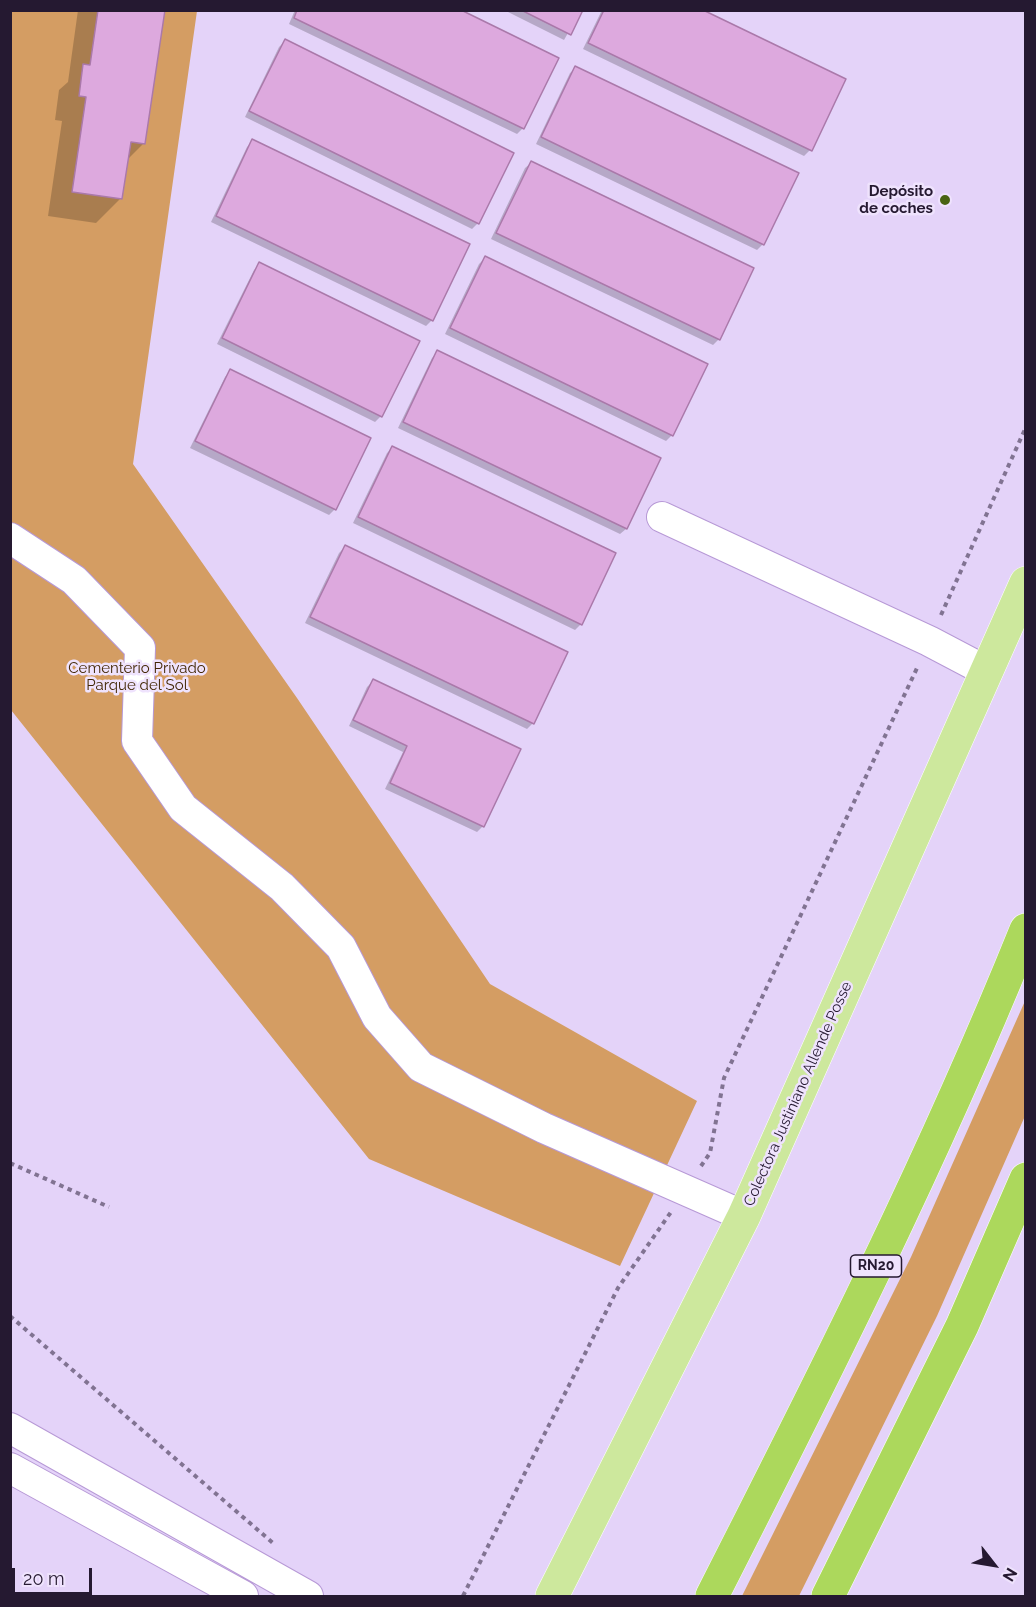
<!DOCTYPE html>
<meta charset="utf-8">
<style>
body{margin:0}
#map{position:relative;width:1036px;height:1607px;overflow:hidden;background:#e4d3f9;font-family:Raleway,sans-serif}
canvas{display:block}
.frame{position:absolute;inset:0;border:12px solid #251931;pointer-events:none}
.north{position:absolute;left:964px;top:1535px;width:60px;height:60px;-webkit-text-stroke:4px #efe3fd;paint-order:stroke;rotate:121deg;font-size:16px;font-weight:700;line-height:24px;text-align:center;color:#251931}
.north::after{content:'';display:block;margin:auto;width:21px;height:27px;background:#251931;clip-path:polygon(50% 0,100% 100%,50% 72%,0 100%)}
.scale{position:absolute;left:12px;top:1568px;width:80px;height:27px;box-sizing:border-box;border:3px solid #251931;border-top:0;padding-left:8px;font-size:18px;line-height:21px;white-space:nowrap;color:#251931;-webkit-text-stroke:4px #efe3fd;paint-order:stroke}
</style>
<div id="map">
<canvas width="1036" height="1607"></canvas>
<div class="frame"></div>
<div class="north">N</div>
<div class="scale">20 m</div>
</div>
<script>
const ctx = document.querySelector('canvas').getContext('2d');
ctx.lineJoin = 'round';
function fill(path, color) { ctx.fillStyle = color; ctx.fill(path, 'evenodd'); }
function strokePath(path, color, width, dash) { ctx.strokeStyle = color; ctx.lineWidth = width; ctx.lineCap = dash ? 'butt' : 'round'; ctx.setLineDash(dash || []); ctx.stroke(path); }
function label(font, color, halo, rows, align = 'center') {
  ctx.font = font + ' Raleway,sans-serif'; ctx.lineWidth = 5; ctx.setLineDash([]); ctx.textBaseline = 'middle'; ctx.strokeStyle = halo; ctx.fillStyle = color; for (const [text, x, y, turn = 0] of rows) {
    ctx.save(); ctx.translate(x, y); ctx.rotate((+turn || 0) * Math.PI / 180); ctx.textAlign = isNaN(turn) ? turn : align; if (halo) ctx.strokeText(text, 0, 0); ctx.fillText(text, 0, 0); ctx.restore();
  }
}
fill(new Path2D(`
 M 11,11 L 197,11 L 133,464 L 297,698 L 490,984 L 697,1101 L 620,1266 L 369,1159 L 11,710 Z
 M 1025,1001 L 1025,1116 L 937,1316 L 799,1596 L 742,1596 L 911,1257 Z`), '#d49d63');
fill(new Path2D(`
 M 78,10 L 163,10 L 144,143 L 126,161 L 121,198 L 96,223 L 48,216 L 62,121 L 55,120 L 59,90 L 68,82 Z
 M 295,10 L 458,10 L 523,128 L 517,134 L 289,24 Z
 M 504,10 L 581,10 L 564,40 Z
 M 602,10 L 700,10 L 810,150 L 804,156 L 583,49 Z
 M 285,41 L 478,223 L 472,229 L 245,117 L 279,47 Z
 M 576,68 L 763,244 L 757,250 L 536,144 L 570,73 Z
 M 253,141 L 432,320 L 426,326 L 211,222 L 247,147 Z
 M 531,163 L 752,269 L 719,339 L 713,345 L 491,239 L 525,168 Z
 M 485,258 L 672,435 L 666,441 L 445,334 L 479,264 Z
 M 260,264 L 381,416 L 375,422 L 217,344 L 254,270 Z
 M 438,352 L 659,458 L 626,529 L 620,534 L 398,428 L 432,358 Z
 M 230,371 L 335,509 L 329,515 L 190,448 L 225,377 Z
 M 393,447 L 581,624 L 575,630 L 353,523 L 387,453 Z
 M 345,547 L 533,723 L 527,729 L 305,623 L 339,553 Z
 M 373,681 L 519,750 L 483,826 L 477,832 L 385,789 L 403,752 L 349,726 L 367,687 Z`), '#0003');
const building = new Path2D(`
 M 98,10 L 165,10 L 145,144 L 131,142 L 122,199 L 72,192 L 86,97 L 79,96 L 83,64 L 90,65 Z
 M 297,10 L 461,10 L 559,58 L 524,129 L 294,18 Z
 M 521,10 L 583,10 L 571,35 Z
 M 604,10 L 703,10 L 846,79 L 812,151 L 588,43 Z
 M 285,39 L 514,153 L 479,224 L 249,111 Z
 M 575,66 L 799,173 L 764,245 L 541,137 Z
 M 252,139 L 470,244 L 433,321 L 216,216 Z
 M 531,161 L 754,268 L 720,340 L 496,233 Z
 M 485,256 L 708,364 L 673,436 L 450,328 Z
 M 259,262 L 420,341 L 382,417 L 222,338 Z
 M 437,350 L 661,458 L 627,529 L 403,422 Z
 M 230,369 L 371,438 L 336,510 L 195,441 Z
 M 392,446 L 616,553 L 582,625 L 358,517 Z
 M 345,545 L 568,652 L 534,724 L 310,617 Z
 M 373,679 L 521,749 L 484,827 L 390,783 L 407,746 L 353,720 Z`);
fill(building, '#dda9de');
strokePath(building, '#aa79aa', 1.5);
const minor = new Path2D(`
 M 662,517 L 929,641 L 986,671
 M 10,538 L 74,580 L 140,648 L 137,741 L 183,808 L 282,887 L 341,947 L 377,1017 L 421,1067 L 544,1128 L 744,1216
 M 10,1428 L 308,1596
 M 10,1468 L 243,1596`);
const major = new Path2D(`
 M 552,1596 L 744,1216 L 1026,583`);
const highway = new Path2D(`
 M 712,1596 C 823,1378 934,1158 1026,930
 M 828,1596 L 962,1326 L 1026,1179`);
strokePath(minor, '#b799d6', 32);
strokePath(major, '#fff', 34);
strokePath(highway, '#fff', 34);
strokePath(new Path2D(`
 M 941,615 L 1026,427
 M 10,1163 L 109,1207
 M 701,1166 L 710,1153 L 724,1078 L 918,666
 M 10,1316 L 273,1543
 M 463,1596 L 618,1288 L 671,1212`), '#817392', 4, [4.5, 4.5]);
strokePath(minor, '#fff', 30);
strokePath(major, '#cde89d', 33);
strokePath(highway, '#acd85c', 33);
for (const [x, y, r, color] of [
 [945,200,6,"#496313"]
]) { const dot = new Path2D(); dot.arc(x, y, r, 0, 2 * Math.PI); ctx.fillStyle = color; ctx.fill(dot); strokePath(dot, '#efe3fd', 2); }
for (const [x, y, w] of [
 [876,1266,51]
]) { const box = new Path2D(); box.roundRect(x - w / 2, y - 11, w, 22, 4.5); ctx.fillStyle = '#efe3fd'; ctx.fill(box); strokePath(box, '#251931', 1.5); }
label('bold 14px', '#251931', null, [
 ["RN20",876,1266]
]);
label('bold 15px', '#251931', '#efe3fd', [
 ["Depósito",933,191],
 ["de coches",933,208]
], 'right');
label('15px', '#432806', '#efe3fd', [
 ["Cementerio Privado",137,668],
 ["Parque del Sol",137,685]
]);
label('15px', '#251931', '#efe3fd', [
 ["Colectora Justiniano Allende Posse",798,1094,-66]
]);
</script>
